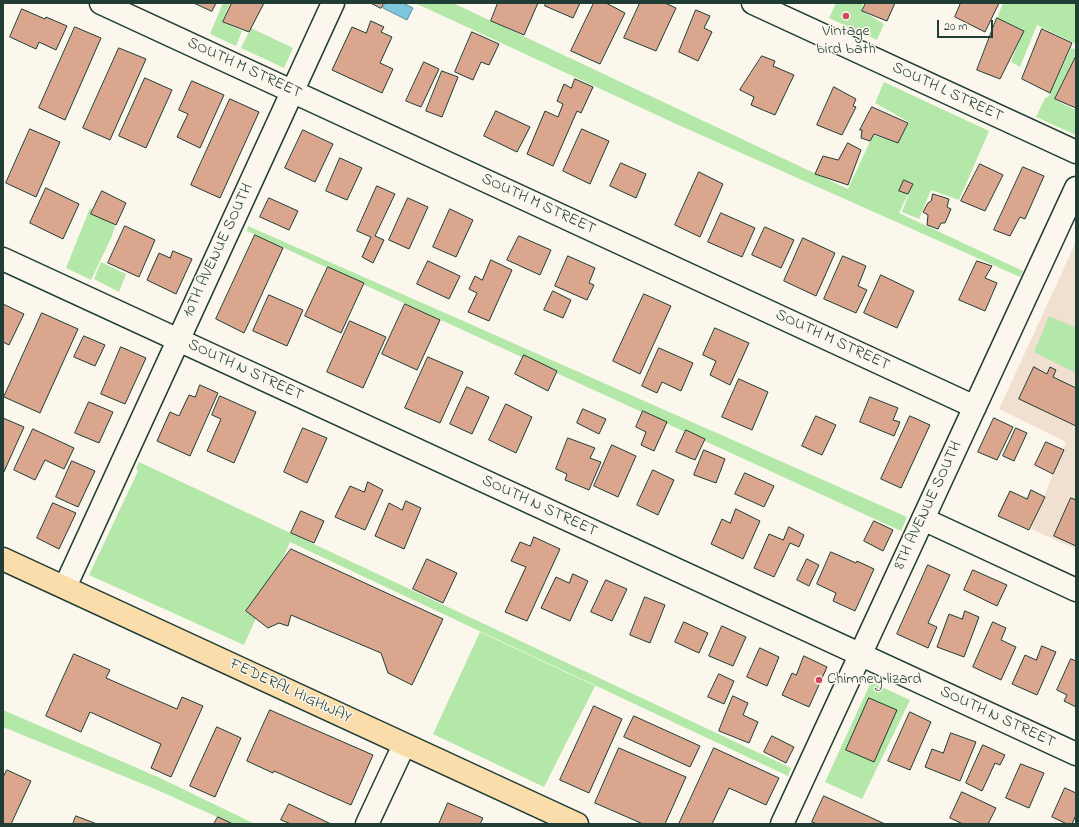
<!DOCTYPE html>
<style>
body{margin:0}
#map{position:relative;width:1079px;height:827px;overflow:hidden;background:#fbf7ec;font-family:"Indie Flower",sans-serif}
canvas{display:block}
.frame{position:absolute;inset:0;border:4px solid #1f3d34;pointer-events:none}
.scale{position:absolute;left:937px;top:20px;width:56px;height:18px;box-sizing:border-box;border:2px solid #1f3d34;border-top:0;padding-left:5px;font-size:12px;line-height:14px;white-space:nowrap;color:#1f3d34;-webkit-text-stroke:3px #fbf7ec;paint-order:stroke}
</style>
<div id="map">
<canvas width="1079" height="827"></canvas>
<div class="frame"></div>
<div class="scale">20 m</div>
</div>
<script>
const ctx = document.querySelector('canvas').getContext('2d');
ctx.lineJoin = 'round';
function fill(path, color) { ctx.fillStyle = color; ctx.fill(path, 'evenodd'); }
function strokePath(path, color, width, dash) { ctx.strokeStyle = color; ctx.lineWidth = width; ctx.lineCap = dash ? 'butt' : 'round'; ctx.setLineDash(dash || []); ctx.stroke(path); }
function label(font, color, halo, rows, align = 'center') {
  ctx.font = font + ' "Indie Flower",sans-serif'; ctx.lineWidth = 3; ctx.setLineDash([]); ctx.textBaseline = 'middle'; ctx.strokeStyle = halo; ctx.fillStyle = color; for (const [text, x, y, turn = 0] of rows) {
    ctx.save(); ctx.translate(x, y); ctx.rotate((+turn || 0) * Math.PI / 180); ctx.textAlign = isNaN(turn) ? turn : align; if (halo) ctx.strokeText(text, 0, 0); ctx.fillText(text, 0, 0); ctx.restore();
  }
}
fill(new Path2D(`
 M 1076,242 L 1076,549 L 1031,529 L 1066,442 L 999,409 Z`), '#f1dfd0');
fill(new Path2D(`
 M 223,3 L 230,3 L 222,22 L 242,31 L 236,46 L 210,34 Z
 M 415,3 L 453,3 L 848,189 L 873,135 L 898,143 L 909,122 L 875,103 L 884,82 L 989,131 L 959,200 L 931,190 L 919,219 L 902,212 L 913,183 L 904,180 L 899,191 L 908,194 L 899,213 L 1023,271 L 1020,277 L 674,123 Z
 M 836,3 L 863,3 L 862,11 L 884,24 L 877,40 L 829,18 Z
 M 1003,3 L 1076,3 L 1076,44 L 1037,25 L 1020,67 L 1011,62 L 1024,30 L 997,18 Z
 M 251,28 L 293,48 L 284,68 L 241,48 Z
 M 1071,48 L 1074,49 L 1076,48 L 1076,54 L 1055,100 L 1076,110 L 1076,135 L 1036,117 L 1045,98 L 1049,96 Z
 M 90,208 L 115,226 L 112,236 L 91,280 L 66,268 Z
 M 248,226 L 907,517 L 901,531 L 247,231 Z
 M 101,262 L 126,274 L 119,292 L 94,279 Z
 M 1049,316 L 1076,328 L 1076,373 L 1034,352 Z
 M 139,462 L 791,768 L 788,776 L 290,542 L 244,645 L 89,575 L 138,471 L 136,469 Z
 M 480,632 L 595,686 L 544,787 L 433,734 Z
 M 871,682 L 910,700 L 862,799 L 825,782 Z
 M 3,710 L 158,777 L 255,824 L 233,824 L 155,789 L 3,727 Z`), '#b3e8a9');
const water = new Path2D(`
 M 386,3 L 403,3 L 413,8 L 407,20 L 383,8 Z`);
fill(water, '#7fc6df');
strokePath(water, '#598f9b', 1);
const building = new Path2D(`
 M 194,3 L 216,3 L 212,11 Z
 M 232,3 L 264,3 L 249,32 L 223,22 Z
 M 371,3 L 384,3 L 381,8 Z
 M 498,3 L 538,3 L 524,35 L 491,21 Z
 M 546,3 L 580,3 L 573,18 L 545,6 Z
 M 594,3 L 606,3 L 625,13 L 600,64 L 571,51 Z
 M 640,3 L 665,3 L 676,8 L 656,51 L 624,38 Z
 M 866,3 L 895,3 L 887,21 L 862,11 Z
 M 961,3 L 999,3 L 985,32 L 955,17 Z
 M 22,9 L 45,19 L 46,17 L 67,26 L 56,50 L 39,42 L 36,49 L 10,37 Z
 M 696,10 L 710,16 L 704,28 L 712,32 L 698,61 L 679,52 Z
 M 997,18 L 1024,31 L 1000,79 L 977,70 Z
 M 371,21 L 384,27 L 381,32 L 392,37 L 380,63 L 393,69 L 382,93 L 332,70 L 352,27 L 366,33 Z
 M 75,27 L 101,38 L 65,120 L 39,108 Z
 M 1042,29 L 1072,43 L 1050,93 L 1022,79 Z
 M 472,32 L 499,44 L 489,65 L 481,62 L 473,80 L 455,72 Z
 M 119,48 L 146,59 L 110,140 L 83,128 Z
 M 762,56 L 775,61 L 773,66 L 794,75 L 775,115 L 751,105 L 754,97 L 740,90 Z
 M 1076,56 L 1076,108 L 1055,99 Z
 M 424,62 L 439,69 L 421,107 L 406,101 Z
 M 442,71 L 458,77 L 442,117 L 426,111 Z
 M 145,78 L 172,90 L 146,148 L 119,136 Z
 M 575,79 L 593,87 L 581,113 L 577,111 L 553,166 L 527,154 L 545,111 L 558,117 L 563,104 L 557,101 L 564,84 L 571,88 Z
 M 192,81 L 224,95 L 200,148 L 177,137 L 188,114 L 179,110 Z
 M 834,87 L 856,99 L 853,106 L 856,107 L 842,135 L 817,125 Z
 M 230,99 L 259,112 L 220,198 L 191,185 Z
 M 872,107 L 908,123 L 898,143 L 874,134 L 870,141 L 861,138 L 862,130 L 860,130 Z
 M 496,111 L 530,127 L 517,152 L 484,136 Z
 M 30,129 L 60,142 L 36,197 L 6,183 Z
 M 582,129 L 609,141 L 590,184 L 563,171 Z
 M 303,130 L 333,144 L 315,182 L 285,168 Z
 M 848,143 L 861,150 L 848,185 L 815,174 L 823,156 L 838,160 Z
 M 340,158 L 362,168 L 347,200 L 326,191 Z
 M 621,163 L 646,174 L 636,198 L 610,186 Z
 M 980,164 L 1003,175 L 985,211 L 961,201 Z
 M 1023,167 L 1044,176 L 1025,219 L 1020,217 L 1010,236 L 994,230 Z
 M 699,172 L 723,184 L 700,237 L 675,225 Z
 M 904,180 L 913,184 L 908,194 L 899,191 Z
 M 377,186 L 395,194 L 375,236 L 384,240 L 373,263 L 362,257 L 371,237 L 357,231 Z
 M 46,188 L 79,204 L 63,239 L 30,223 Z
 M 102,191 L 126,203 L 116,225 L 91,214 Z
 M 933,194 L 949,199 L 947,207 L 951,209 L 945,223 L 941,223 L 938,229 L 927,225 L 928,215 L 923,212 L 928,203 L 931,201 Z
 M 269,198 L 298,211 L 289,230 L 260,217 Z
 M 408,198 L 428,207 L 409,249 L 389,240 Z
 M 450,209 L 473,220 L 456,257 L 433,247 Z
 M 721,213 L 755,228 L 742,257 L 708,242 Z
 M 125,226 L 155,240 L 139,277 L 108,263 Z
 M 765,227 L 794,240 L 781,268 L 752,255 Z
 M 255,235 L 283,248 L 244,333 L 216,319 Z
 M 519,236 L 551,250 L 540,275 L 507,260 Z
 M 803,238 L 835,253 L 816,296 L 784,281 Z
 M 173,251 L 192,259 L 176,294 L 147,280 L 159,253 L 170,258 Z
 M 568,256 L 595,268 L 589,283 L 594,285 L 587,300 L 555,286 Z
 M 843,256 L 866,266 L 858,286 L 867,290 L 856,313 L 824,299 Z
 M 491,260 L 512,270 L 489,321 L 468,312 L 477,293 L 469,289 L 475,276 L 482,280 Z
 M 428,261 L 460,276 L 449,299 L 417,284 Z
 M 977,261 L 992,266 L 985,278 L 997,283 L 985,311 L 959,300 Z
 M 328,267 L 364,283 L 341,333 L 305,316 Z
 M 881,275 L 914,291 L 897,328 L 864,313 Z
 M 553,291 L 571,300 L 563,318 L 544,310 Z
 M 644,294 L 671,306 L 640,374 L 613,361 Z
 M 269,295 L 303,310 L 287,346 L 253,331 Z
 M 3,304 L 24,314 L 9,345 L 3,342 Z
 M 405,304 L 440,320 L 417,370 L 382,354 Z
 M 42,313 L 78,329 L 40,413 L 4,397 Z
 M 350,321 L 386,337 L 363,388 L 327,372 Z
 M 715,328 L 749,343 L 730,385 L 710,375 L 716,361 L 703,355 Z
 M 84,336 L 105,345 L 95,366 L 74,357 Z
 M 121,347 L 146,358 L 125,404 L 101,394 Z
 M 659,348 L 693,363 L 681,391 L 662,382 L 657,393 L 642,386 Z
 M 524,355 L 557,371 L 548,391 L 515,374 Z
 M 428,357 L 463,372 L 440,423 L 405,408 Z
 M 1034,367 L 1047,374 L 1050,367 L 1056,370 L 1053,377 L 1076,388 L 1076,426 L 1019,399 Z
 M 739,379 L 768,392 L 752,430 L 722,417 Z
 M 200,385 L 218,393 L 190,456 L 157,441 L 170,412 L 179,416 L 189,395 L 195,397 Z
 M 467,387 L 489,397 L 472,434 L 450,424 Z
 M 220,396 L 256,412 L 234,463 L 207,451 L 221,419 L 212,415 Z
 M 870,397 L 898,408 L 893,420 L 900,422 L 894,436 L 860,422 Z
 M 89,402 L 113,412 L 99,443 L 75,433 Z
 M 506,404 L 532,417 L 516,453 L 489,440 Z
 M 583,409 L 606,419 L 599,434 L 577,423 Z
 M 643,411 L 667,422 L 654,451 L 641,445 L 646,432 L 636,427 Z
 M 816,416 L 836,425 L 822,455 L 802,446 Z
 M 910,416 L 930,425 L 901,488 L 881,479 Z
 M 3,418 L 24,427 L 3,474 Z
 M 994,418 L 1013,427 L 997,460 L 978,452 Z
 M 303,428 L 327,438 L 307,483 L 284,472 Z
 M 1016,428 L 1027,433 L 1014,461 L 1003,456 Z
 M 33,429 L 74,448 L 64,469 L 45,460 L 35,480 L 14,470 Z
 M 686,430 L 705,439 L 695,460 L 676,452 Z
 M 568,438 L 595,448 L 590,458 L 601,462 L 589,490 L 565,480 L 567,474 L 556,469 Z
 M 1046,442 L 1064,450 L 1053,474 L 1035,465 Z
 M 612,445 L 636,456 L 618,497 L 594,486 Z
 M 704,450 L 725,459 L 716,483 L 694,475 Z
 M 72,461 L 95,471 L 78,507 L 56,497 Z
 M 653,470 L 674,480 L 658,515 L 637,505 Z
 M 745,473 L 774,486 L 764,507 L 735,494 Z
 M 368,482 L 383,490 L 365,530 L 335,517 L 350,486 L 364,492 Z
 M 1031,490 L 1045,497 L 1029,530 L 998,516 L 1010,491 L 1027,499 Z
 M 1071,498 L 1076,500 L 1076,546 L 1054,536 Z
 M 406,501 L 421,508 L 404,549 L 375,536 L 389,503 L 402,510 Z
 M 53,503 L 76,513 L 59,549 L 37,538 Z
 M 736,509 L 760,521 L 743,559 L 711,544 L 722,519 L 730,523 Z
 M 301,511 L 324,521 L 314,543 L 291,533 Z
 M 874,521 L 893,530 L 883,551 L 864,541 Z
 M 789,527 L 804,535 L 799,547 L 790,543 L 774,577 L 754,568 L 769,534 L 783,540 Z
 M 534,537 L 560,549 L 527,621 L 505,612 L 526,567 L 511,561 L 520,542 L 530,546 Z
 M 291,549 L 443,619 L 412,685 L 388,673 L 381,653 L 291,615 L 288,626 L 279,623 L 268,628 L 246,611 Z
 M 831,552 L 856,563 L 857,561 L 874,569 L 855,611 L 833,601 L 836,593 L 817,584 Z
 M 427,559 L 457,573 L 443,603 L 413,589 Z
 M 807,559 L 819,565 L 809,586 L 797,580 Z
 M 928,565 L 950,575 L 928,623 L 937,627 L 928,648 L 897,634 Z
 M 973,570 L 1007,585 L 997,606 L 964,590 Z
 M 573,574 L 588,581 L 570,621 L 541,608 L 556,577 L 569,583 Z
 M 606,580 L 627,589 L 612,621 L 591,612 Z
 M 645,597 L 665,605 L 650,643 L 630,635 Z
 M 965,611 L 979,617 L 964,657 L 937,647 L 949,614 L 962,619 Z
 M 684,622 L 708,633 L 699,653 L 675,642 Z
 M 993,622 L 1006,628 L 1001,640 L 1016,647 L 1001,680 L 973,667 Z
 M 722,626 L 746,637 L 733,666 L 709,656 Z
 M 1042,646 L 1056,652 L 1037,695 L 1012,684 L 1025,655 L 1036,660 Z
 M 760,648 L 779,657 L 767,686 L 747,677 Z
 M 74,654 L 110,670 L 106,678 L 177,709 L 182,697 L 203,706 L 171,777 L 151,768 L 161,744 L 90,712 L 81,732 L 46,716 Z
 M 804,656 L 827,667 L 809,707 L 782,695 L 792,673 L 796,675 Z
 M 1071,659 L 1076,661 L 1076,707 L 1064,701 L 1067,695 L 1057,690 Z
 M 719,674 L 734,681 L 724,704 L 708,697 Z
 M 733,696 L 748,703 L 743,715 L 758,722 L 749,743 L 719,731 Z
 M 869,698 L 897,710 L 874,762 L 846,750 Z
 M 594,706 L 622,719 L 589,793 L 560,780 Z
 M 270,710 L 373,755 L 351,805 L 274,771 L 273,773 L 247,761 Z
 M 910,712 L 931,722 L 910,770 L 888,761 Z
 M 634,716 L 700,746 L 690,767 L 624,737 Z
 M 217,727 L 241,738 L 215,797 L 190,786 Z
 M 951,733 L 976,742 L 960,781 L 925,767 L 932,749 L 943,753 Z
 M 772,736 L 794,747 L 786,763 L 764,752 Z
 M 983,745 L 1005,755 L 1000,765 L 995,763 L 982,791 L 966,783 Z
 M 619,748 L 686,777 L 665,824 L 643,824 L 595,803 Z
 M 714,748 L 779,778 L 766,805 L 729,788 L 712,824 L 679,824 Z
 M 1021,764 L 1044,773 L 1029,808 L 1006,798 Z
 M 7,770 L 31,781 L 11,824 L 3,824 L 3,778 Z
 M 1065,788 L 1076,793 L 1076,815 L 1072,824 L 1067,824 L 1052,817 Z
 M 962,792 L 996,808 L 988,824 L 963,824 L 950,818 Z
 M 824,796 L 885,824 L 817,824 L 812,822 Z
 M 448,803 L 483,818 L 480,824 L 439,824 Z
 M 289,804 L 331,824 L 291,824 L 281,820 Z
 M 76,816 L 97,824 L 73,824 Z
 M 218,817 L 233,824 L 214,824 Z`);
fill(building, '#daa68e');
strokePath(building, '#1f3d34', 1);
const minor = new Path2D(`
 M 101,3 L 975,407
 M 753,3 L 1076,152
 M 3,259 L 1076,754
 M 923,519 L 1076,590
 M 65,587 L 333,3
 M 367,824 L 404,745
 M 782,824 L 1076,188`);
const major = new Path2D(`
 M 3,559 L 577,824`);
strokePath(minor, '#1f3d34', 25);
strokePath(major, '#1f3d34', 25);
strokePath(minor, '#fbf7ec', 22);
strokePath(major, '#faddab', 22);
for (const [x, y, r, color] of [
 [846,16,4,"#d1495b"],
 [819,680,4,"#d1495b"]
]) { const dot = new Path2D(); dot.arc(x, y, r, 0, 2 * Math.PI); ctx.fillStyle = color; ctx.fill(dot); strokePath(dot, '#fbf7ec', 1.5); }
label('16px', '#1f3d34', '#fbf7ec', [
 ["Vintage",846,32],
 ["bird bath",846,50],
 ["Chimney lizard",827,680,"left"]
]);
label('16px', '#1f3d34', '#fbf7ec', [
 ["SOUTH M STREET",244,69,25],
 ["SOUTH L STREET",947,93,25],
 ["SOUTH M STREET",538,205,25],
 ["10TH AVENUE SOUTH",219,251,-65],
 ["SOUTH M STREET",832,341,25],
 ["SOUTH N STREET",245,371,25],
 ["8TH AVENUE SOUTH",929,506,-65],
 ["SOUTH N STREET",539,507,25],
 ["FEDERAL HIGHWAY",290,692,25],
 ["SOUTH N STREET",997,718,25]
]);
</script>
